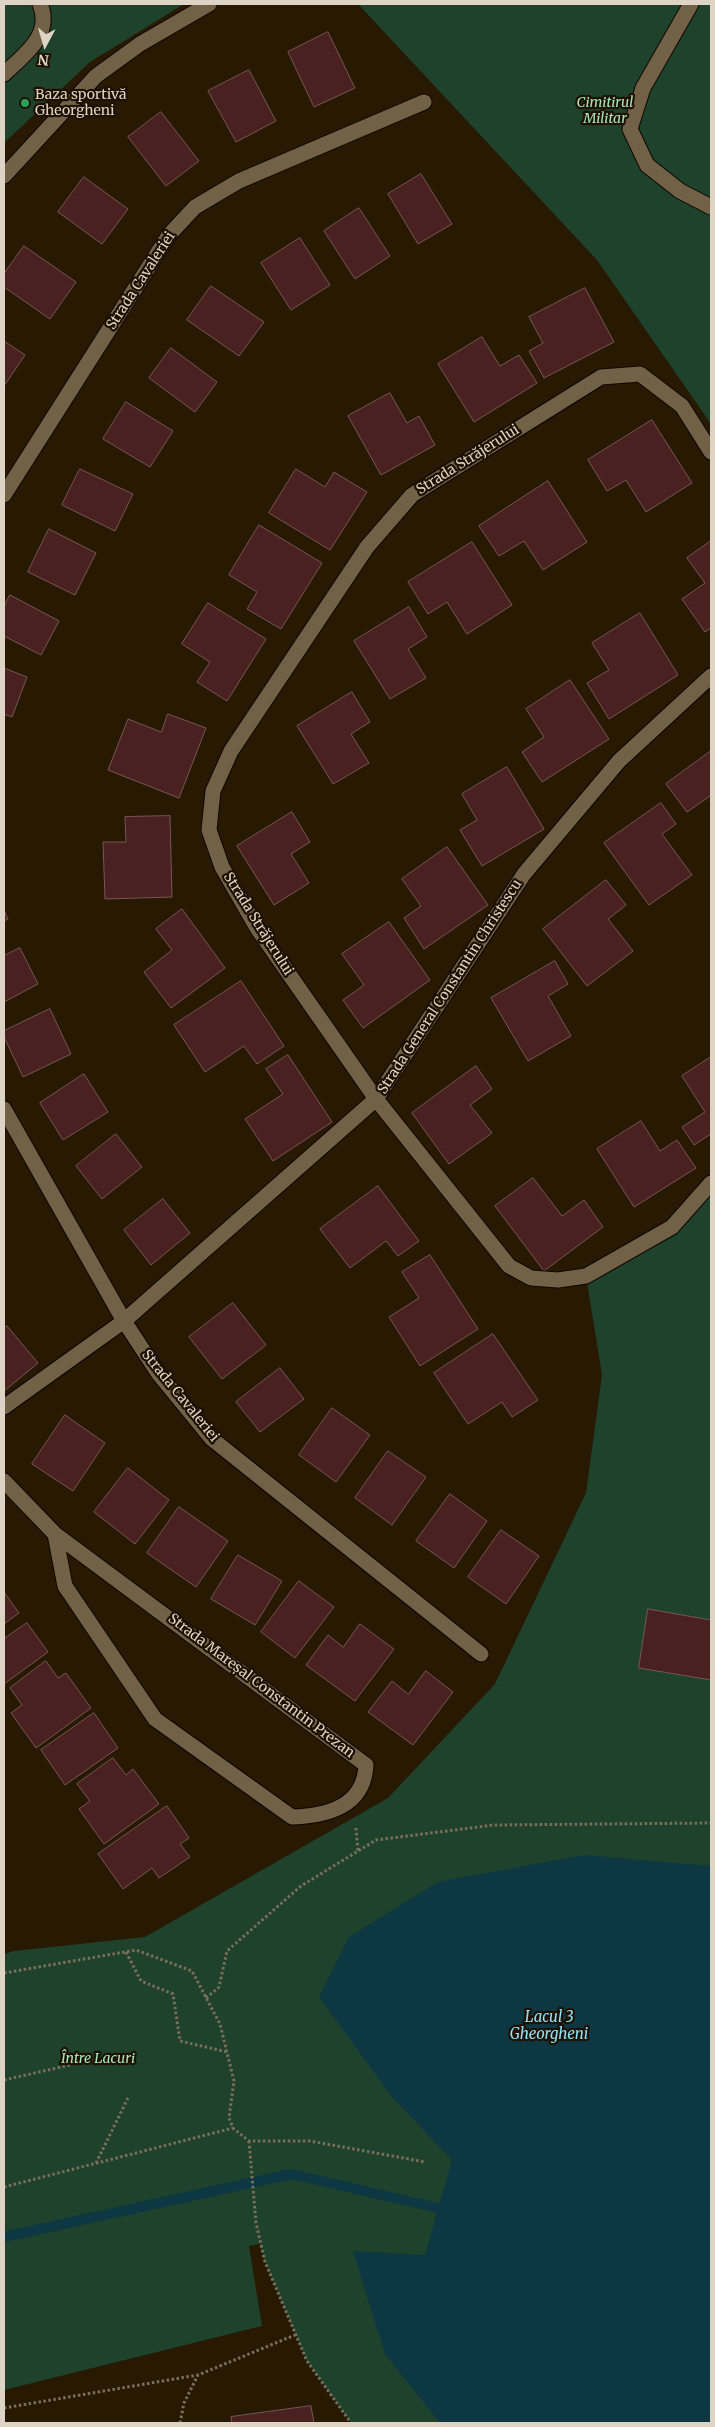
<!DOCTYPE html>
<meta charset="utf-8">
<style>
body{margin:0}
#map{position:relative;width:715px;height:2427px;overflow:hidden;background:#281a02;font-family:Merriweather,serif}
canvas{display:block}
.frame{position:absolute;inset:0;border:5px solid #ddd4c5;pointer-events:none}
.north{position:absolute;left:20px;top:20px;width:50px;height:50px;-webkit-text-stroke:4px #1e1100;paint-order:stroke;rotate:186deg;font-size:14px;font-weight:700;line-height:20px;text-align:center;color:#ddd4c5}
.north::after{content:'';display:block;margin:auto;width:18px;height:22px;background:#ddd4c5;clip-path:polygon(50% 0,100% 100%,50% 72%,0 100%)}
</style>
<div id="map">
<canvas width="715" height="2427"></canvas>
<div class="frame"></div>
<div class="north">N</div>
</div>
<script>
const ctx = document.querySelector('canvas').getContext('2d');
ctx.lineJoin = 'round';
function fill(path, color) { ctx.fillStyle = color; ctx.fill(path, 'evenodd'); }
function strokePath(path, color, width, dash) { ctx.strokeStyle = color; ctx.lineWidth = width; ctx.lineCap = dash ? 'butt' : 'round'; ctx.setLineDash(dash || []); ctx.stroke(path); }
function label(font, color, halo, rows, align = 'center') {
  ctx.font = font + ' Merriweather,serif'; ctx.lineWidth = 4.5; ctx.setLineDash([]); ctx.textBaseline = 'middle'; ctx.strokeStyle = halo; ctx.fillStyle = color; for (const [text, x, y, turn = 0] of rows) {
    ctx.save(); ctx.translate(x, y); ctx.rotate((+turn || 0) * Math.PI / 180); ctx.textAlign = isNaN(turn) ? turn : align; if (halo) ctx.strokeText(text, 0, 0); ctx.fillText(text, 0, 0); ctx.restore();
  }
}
fill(new Path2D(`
 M 4,4 L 184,4 L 90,62 L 4,143 Z
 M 358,4 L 711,4 L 711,424 L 597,260 Z
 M 711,1177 L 711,2423 L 351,2423 L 307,2361 L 265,2262 L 260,2244 L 249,2246 L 262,2326 L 4,2390 L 4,1954 L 14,1951 L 145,1937 L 388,1798 L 495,1684 L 586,1493 L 602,1375 L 586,1276 L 672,1227 Z`), '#1e422b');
fill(new Path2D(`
 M 584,1855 L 711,1866 L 711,2423 L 440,2423 L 385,2354 L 353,2251 L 425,2255 L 452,2160 L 392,2097 L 319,1997 L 349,1937 L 438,1882 Z`), '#0d3742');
strokePath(new Path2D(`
 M 4,2237 L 291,2174 L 438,2208`), '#0d3742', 10);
const building = new Path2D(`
 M 328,32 L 355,88 L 314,107 L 288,52 Z
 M 249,70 L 276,121 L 236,142 L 208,91 Z
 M 161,112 L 199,161 L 166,186 L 128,137 Z
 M 421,174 L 452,224 L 418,244 L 388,194 Z
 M 84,177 L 128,209 L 102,244 L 58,212 Z
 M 359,208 L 390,256 L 355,279 L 324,231 Z
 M 300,238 L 330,285 L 291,310 L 261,263 Z
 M 24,246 L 76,282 L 50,319 L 4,287 L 4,274 Z
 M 211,286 L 264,322 L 239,356 L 187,320 Z
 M 585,288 L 614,342 L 544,378 L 529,351 L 543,343 L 529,317 Z
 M 482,337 L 500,366 L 519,355 L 537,383 L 474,422 L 438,364 Z
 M 4,341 L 25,355 L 4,386 Z
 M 171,348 L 217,382 L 195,412 L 149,378 Z
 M 390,393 L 407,423 L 419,416 L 435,445 L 381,475 L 348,416 Z
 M 126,402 L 173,431 L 150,467 L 103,439 Z
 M 652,420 L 692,483 L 646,512 L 626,480 L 607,491 L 588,460 Z
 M 80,469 L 133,494 L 115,531 L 62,505 Z
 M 296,469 L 325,487 L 334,472 L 367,492 L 330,550 L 269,513 Z
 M 548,481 L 587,542 L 543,570 L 524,541 L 499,556 L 479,526 Z
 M 259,525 L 322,563 L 281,629 L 247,609 L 257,592 L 229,575 Z
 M 49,529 L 96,553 L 75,595 L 28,572 Z
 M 711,541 L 711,628 L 705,632 L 682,599 L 705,583 L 687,558 Z
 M 472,542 L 512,605 L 467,634 L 447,602 L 428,614 L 408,582 Z
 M 10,595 L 59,621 L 41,655 L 4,636 L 4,607 Z
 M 208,603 L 266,639 L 227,701 L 197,682 L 210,662 L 182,644 Z
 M 409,607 L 427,637 L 408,649 L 426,678 L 390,699 L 354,641 Z
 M 640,613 L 678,675 L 609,719 L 587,683 L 609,670 L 592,643 Z
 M 4,668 L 27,677 L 12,717 L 4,714 Z
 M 570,680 L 609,739 L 542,782 L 522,752 L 544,737 L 526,709 Z
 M 352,692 L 370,722 L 351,734 L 369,763 L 333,784 L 297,726 Z
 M 168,714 L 206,728 L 179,798 L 108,770 L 128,719 L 161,732 Z
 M 711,751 L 711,798 L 710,796 L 687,812 L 666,784 Z
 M 507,767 L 544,829 L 482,866 L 460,830 L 477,820 L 462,794 Z
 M 661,803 L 676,824 L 662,834 L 692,875 L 649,905 L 604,843 Z
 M 292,812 L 310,842 L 291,854 L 309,883 L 274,905 L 237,846 Z
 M 170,816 L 172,897 L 105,899 L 103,842 L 126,842 L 125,817 Z
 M 447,847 L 488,905 L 424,949 L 404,918 L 421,906 L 402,879 Z
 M 606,880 L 626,905 L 608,919 L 633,951 L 587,986 L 543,929 Z
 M 182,909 L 225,968 L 171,1008 L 144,972 L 172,950 L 156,929 Z
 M 4,910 L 8,919 L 4,921 Z
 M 389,922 L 430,980 L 363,1028 L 343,1000 L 364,985 L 342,954 Z
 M 20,948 L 38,984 L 4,1002 L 4,956 Z
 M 555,961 L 568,984 L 548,996 L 571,1036 L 528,1061 L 491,998 Z
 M 241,981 L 284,1046 L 257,1064 L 244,1046 L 205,1072 L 174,1025 Z
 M 50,1009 L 71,1054 L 23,1077 L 4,1037 L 4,1031 Z
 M 288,1055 L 332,1122 L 273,1161 L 245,1119 L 283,1094 L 266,1069 Z
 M 711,1057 L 711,1134 L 694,1145 L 682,1127 L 705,1112 L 682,1076 Z
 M 476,1066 L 492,1089 L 470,1105 L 492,1133 L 449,1164 L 412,1113 Z
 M 84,1074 L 108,1112 L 63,1140 L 40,1103 Z
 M 641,1121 L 660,1151 L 677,1140 L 696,1168 L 634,1207 L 597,1149 Z
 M 116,1134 L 142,1167 L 102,1199 L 76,1166 Z
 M 533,1178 L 562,1216 L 584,1200 L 603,1227 L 544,1271 L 495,1206 Z
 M 378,1186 L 419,1241 L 398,1256 L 386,1241 L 350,1268 L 320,1229 Z
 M 163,1199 L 190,1233 L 151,1265 L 124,1230 Z
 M 430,1255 L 478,1329 L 420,1366 L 389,1317 L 419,1298 L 402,1272 Z
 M 233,1303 L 266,1345 L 222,1379 L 189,1337 Z
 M 7,1326 L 38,1363 L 4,1391 L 4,1329 Z
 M 493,1334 L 538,1400 L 512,1417 L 502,1402 L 468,1424 L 434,1373 Z
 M 280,1368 L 304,1399 L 260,1432 L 236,1402 Z
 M 332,1408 L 370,1435 L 336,1482 L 299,1455 Z
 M 65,1415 L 105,1443 L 73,1491 L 32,1464 Z
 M 388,1451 L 426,1477 L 392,1525 L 355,1498 Z
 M 128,1468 L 169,1500 L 135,1544 L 94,1512 Z
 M 450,1494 L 487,1521 L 454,1568 L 416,1541 Z
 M 179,1507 L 228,1541 L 196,1587 L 147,1553 Z
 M 501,1530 L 539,1556 L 506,1604 L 468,1577 Z
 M 238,1555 L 282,1581 L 255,1625 L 211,1599 Z
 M 299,1581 L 334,1607 L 295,1658 L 261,1632 Z
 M 4,1592 L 19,1613 L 4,1624 Z
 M 648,1609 L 711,1620 L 711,1680 L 639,1668 Z
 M 27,1623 L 48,1652 L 4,1684 L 4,1639 Z
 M 360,1624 L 394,1649 L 355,1701 L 306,1665 L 328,1635 L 343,1647 Z
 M 46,1661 L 58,1678 L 66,1673 L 91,1708 L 36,1748 L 11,1713 L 22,1705 L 10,1688 Z
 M 426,1671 L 453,1692 L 413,1745 L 368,1712 L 392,1681 L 408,1694 Z
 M 94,1713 L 118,1748 L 65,1785 L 41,1750 Z
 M 113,1758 L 126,1775 L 133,1769 L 159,1804 L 104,1844 L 79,1809 L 90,1801 L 77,1784 Z
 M 167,1806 L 189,1838 L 180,1844 L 190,1857 L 159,1878 L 152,1868 L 123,1889 L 98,1854 Z
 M 311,2406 L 314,2423 L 232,2423 L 231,2417 Z`);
fill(building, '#482120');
strokePath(building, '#785654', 1);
const minor = new Path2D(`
 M 691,4 L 643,88 L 630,129 L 647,165 L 680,191 L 711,207
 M 4,74 C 24,55 53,35 40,4
 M 4,176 L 96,76 L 140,44 L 209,4
 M 711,452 L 682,406 L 640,374 L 601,377 L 412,495 L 367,547 L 231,751 L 213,791 L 209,830 L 222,867 L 257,928 L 376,1099 L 509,1266 L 531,1278 L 558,1280 L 586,1276 L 672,1227 L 711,1183
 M 4,495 L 169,235 L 195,207 L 239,181 L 424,102
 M 4,1109 L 124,1321 L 158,1373 L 212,1439 L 481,1654
 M 4,1407 L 124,1321 L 376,1099 L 524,874 L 619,761 L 711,676
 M 4,1481 L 55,1534 L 366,1765 C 364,1806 328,1816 292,1817 L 155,1719 L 65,1586 L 55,1534`);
strokePath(minor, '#100500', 17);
strokePath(new Path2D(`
 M 356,1828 L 358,1852
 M 126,1952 L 141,1981 L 173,1994 L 180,2041 L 227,2052
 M 4,1973 L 136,1950 L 192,1971 L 220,2024 L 234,2081 L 229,2118 L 233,2128 L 249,2141 L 310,2141 L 425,2162
 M 206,1998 L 219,1987 L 227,1951 L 301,1886 L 376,1840 L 494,1825 L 711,1823
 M 4,2080 L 70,2065
 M 249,2141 L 256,2223 L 265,2262 L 307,2361 L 351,2423
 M 96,2163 L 128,2098
 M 4,2187 L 233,2128
 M 4,2408 L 198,2375
 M 180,2423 L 184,2403 L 198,2375 L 295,2335`), '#7a6f5b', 3, [2.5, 2.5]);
strokePath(minor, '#716146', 15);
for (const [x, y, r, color] of [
 [25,103,5,"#2e9e5b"]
]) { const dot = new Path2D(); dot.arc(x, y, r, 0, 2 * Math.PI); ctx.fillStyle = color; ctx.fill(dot); strokePath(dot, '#1e1100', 2); }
label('14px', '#ddd4c5', '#1e1100', [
 ["Baza sportivă",35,95],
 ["Gheorgheni",35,111]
], 'left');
label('italic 14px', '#a6e8bb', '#1e1100', [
 ["Cimitirul",605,103],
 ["Militar",605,119],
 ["Între Lacuri",98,2059]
]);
label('14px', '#ddd4c5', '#1e1100', [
 ["Strada Cavaleriei",141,281,-57],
 ["Strada Străjerului",468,460,-32],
 ["Strada Străjerului",258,924,58],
 ["Strada General Constantin Christescu",450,987,-57],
 ["Strada Cavaleriei",180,1396,51],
 ["Strada Mareșal Constantin Prezan",261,1686,37]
]);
label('italic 15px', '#8de3fd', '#1e1100', [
 ["Lacul 3",549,2018],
 ["Gheorgheni",549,2035]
]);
</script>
